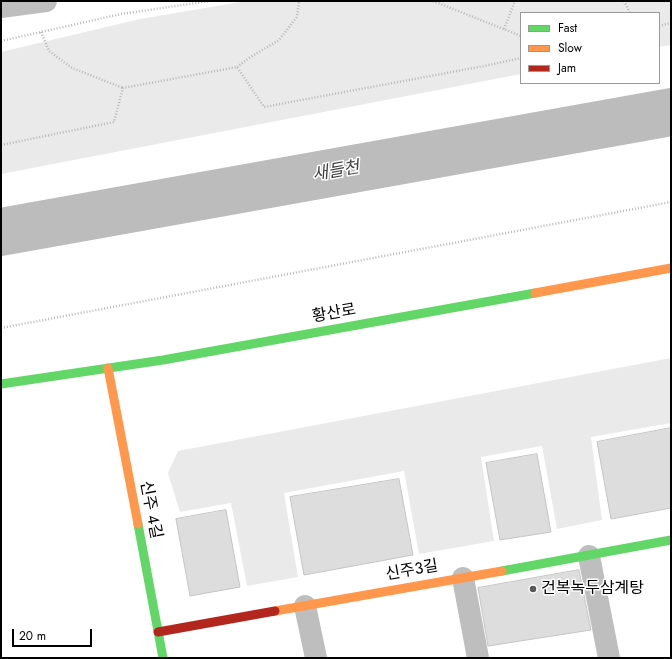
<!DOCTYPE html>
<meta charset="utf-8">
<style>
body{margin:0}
#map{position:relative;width:672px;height:659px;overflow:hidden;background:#fff;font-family:Jost,sans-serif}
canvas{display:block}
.frame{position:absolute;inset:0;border:2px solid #000;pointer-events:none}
.legend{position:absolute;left:520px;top:12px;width:140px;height:72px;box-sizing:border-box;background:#fff;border:1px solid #999;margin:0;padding:5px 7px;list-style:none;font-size:12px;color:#000}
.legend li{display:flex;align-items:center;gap:8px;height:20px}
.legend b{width:20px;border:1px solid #999}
.scale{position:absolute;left:12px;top:629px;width:80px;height:18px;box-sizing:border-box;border:2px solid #000;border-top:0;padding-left:5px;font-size:12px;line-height:14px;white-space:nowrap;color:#000;-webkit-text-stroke:3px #fff;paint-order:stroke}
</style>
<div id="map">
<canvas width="672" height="659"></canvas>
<div class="frame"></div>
<ul class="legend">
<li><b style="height:5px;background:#63d668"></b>Fast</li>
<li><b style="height:5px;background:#ff974d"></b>Slow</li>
<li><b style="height:5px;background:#b3261e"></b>Jam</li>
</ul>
<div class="scale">20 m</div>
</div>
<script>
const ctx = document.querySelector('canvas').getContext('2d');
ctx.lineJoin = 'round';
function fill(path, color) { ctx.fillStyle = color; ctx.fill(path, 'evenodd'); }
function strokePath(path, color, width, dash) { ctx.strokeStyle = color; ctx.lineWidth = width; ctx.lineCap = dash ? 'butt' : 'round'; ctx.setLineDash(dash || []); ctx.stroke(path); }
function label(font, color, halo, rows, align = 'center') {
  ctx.font = font + ' Jost,"Noto Sans KR",sans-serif'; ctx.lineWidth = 3; ctx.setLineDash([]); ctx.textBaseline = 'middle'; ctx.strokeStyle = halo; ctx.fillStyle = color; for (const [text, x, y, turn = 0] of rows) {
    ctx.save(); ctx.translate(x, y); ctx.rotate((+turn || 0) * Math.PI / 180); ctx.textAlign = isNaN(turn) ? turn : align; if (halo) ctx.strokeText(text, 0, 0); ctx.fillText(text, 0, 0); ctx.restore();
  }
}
fill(new Path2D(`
 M 246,1 L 671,1 L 671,45 L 659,47 L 659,13 L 521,13 L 521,74 L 1,174 L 1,52 L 140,19 Z
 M 671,358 L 671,423 L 591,437 L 602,520 L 557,529 L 542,446 L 481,457 L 494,541 L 419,554 L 404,471 L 284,493 L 298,577 L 247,586 L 231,503 L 180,512 L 168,473 L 178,451 Z`), '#eaeaea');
strokePath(new Path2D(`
 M 1,232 L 671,112`), '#bcbcbc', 48);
const building = new Path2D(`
 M 671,428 L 671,508 L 611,519 L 597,442 Z
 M 537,454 L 551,532 L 500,540 L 486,463 Z
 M 399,479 L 413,555 L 304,575 L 290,497 Z
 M 226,510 L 240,587 L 190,596 L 176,519 Z
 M 579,570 L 591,630 L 488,646 L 478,588 Z`);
fill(building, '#ddd');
strokePath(building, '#c5c5c5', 1);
strokePath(new Path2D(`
 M 433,1 L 521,36
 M 624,1 L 630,13
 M 659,26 L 671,23
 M 504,29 L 515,1
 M 41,32 L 49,51 L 72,68 L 123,88
 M 1,41 L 121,14 L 210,1
 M 237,67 L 249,58 L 279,40 L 297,17 L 299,1
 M 1,145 L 114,122 L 123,88 L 237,67 L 264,107 L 484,66 L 521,58
 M 1,328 L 671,202`), '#b8b8b8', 2.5, [1, 2]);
strokePath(new Path2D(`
 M 1,7 L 46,1
 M 589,556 L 609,658
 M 463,578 L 478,658
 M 305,606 L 316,658`), '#bebebe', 22);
strokePath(new Path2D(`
 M 1,384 L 163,360 L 535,293
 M 138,524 L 163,658
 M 502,571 L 671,540`), '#63d668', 9);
strokePath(new Path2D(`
 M 535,293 L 671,268
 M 108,368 L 138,524
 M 275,611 L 502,571`), '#ff974d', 9);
strokePath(new Path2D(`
 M 158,632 L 275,611`), '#b3261e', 9);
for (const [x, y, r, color] of [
 [533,589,4,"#595959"]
]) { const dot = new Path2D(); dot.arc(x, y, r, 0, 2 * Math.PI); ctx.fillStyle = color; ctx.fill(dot); strokePath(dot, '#fff', 1.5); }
label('16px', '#000', '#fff', [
 ["황산로",334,314,-10],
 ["신주 4길",150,510,79],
 ["신주3길",412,571,-10]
]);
label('16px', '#000', '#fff', [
 ["건복녹두삼계탕",541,589]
], 'left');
label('italic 17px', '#414141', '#fff', [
 ["새들천",336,172,-10]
]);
</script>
